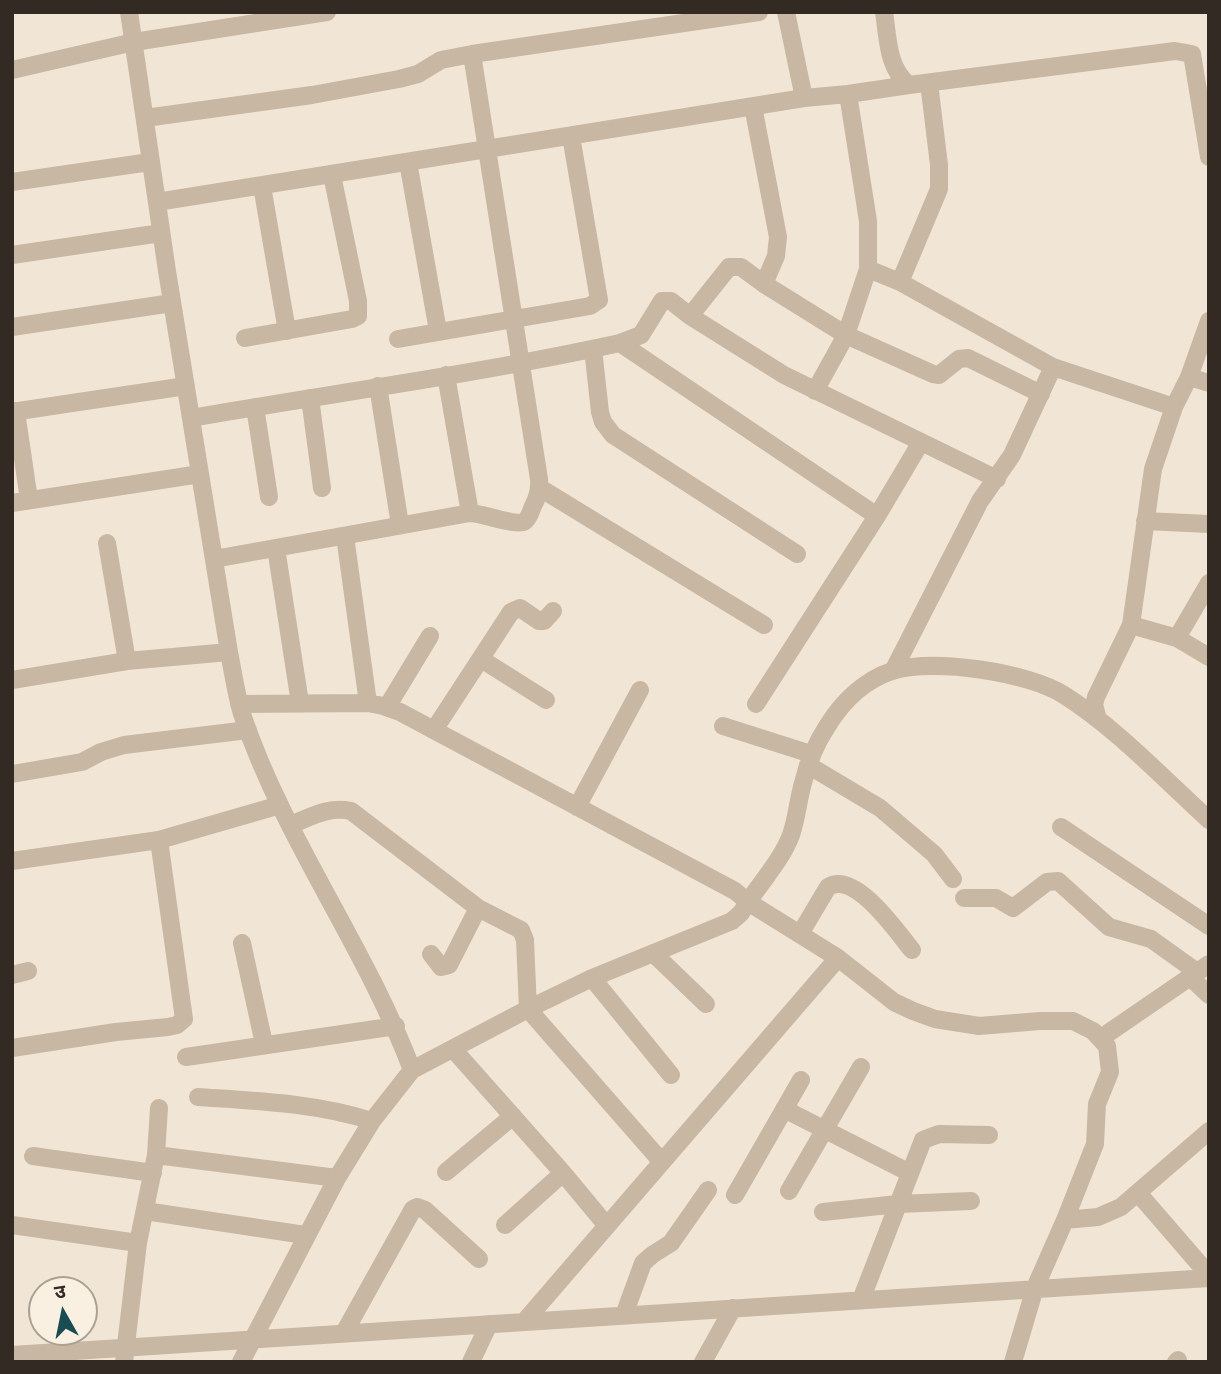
<!DOCTYPE html>
<meta charset="utf-8">
<style>
body{margin:0}
#map{position:relative;width:1221px;height:1374px;overflow:hidden;background:#f1e6d5;font-family:"Fira Sans","Noto Sans Devanagari",sans-serif}
canvas{display:block}
.frame{position:absolute;inset:0;border:14px solid #332a24;pointer-events:none}
.north{position:absolute;left:28px;top:1276px;width:70px;height:70px;box-sizing:border-box;background:#f9f0e1;border:2px solid #aaa195;border-radius:50%;rotate:351deg;font-size:19px;font-weight:700;line-height:28px;text-align:center;color:#332a24}
.north::after{content:'';display:block;margin:auto;width:24px;height:32px;background:#1a4c54;clip-path:polygon(50% 0,100% 100%,50% 72%,0 100%)}
</style>
<div id="map">
<canvas width="1221" height="1374"></canvas>
<div class="frame"></div>
<div class="north">उ</div>
</div>
<script>
const ctx = document.querySelector('canvas').getContext('2d');
ctx.lineJoin = 'round';
function strokePath(path, color, width, dash) { ctx.strokeStyle = color; ctx.lineWidth = width; ctx.lineCap = dash ? 'butt' : 'round'; ctx.setLineDash(dash || []); ctx.stroke(path); }
strokePath(new Path2D(`
 M 129,12 L 167,271 L 229,652 C 233,672 236,694 242,714 C 284,839 366,947 412,1070
 M 786,12 L 804,98
 M 884,12 C 888,37 887,68 909,85 L 1175,51 L 1192,54 L 1209,157
 M 12,70 L 134,42 L 327,12
 M 848,94 L 868,221 L 868,269
 M 753,106 L 778,237 L 776,256 L 764,284 L 741,267 L 729,267 L 690,316 L 784,375 L 997,479
 M 145,118 L 312,95 L 399,79 L 418,74 L 441,60 L 472,54 L 759,12
 M 408,162 L 438,331
 M 12,182 L 150,162
 M 262,186 L 287,331
 M 157,202 L 804,98 L 848,94 L 909,85
 M 12,255 L 161,233
 M 900,282 L 939,189 L 939,165 L 929,83
 M 764,284 L 846,335 L 868,269 L 900,282 L 1053,367
 M 12,327 L 172,303
 M 245,338 L 352,319 L 358,316 L 358,301 L 332,175
 M 398,339 L 590,306 L 599,300 L 571,136
 M 620,343 L 641,335 L 662,301 L 671,301 L 690,316
 M 593,349 L 600,412 L 603,422 L 613,435 L 797,554
 M 446,375 L 470,513
 M 1189,377 L 1209,383
 M 378,386 L 400,525
 M 815,391 L 846,335 L 933,374 L 939,375 L 959,359 L 968,358 L 1041,394
 M 310,398 L 322,488
 M 255,407 L 269,497
 M 16,411 L 29,500
 M 12,412 L 186,386
 M 191,418 C 334,393 478,374 620,343 L 877,516
 M 540,488 L 764,625
 M 12,503 L 200,474
 M 1145,521 L 1209,524
 M 345,536 L 368,703
 M 107,543 L 127,661
 M 276,548 L 300,703
 M 214,559 L 470,513 C 482,513 517,527 525,521 C 529,518 531,511 533,506 C 538,497 540,490 539,479 L 472,54
 M 1131,625 L 1177,638 L 1209,583
 M 1177,638 L 1209,657
 M 481,659 L 546,700
 M 893,671 L 980,501 L 1012,455 L 1053,367 L 1174,407
 M 12,680 L 127,661 L 229,652
 M 239,704 L 368,703 L 383,706 L 400,712 L 735,891 L 748,902 L 741,913 L 732,921 L 592,978 L 528,1009 L 412,1070 L 372,1121 L 337,1178 L 241,1362
 M 756,704 L 877,516 L 921,442
 M 387,707 L 430,636
 M 1098,719 L 1094,705 L 1096,697 L 1131,625 L 1153,469 L 1174,407 L 1189,377 L 1209,321
 M 723,726 L 811,754
 M 434,730 L 511,612 L 520,608 L 539,621 L 544,621 L 553,611
 M 808,765 L 880,808 L 934,854 L 953,879
 M 12,774 L 82,762 L 101,752 L 124,745 L 248,730
 M 577,807 L 640,690
 M 290,825 C 311,817 328,806 351,811 L 478,908 L 521,930 L 525,940 L 528,1009 L 661,1161
 M 1061,827 L 1209,926
 M 12,861 L 159,840 L 280,805
 M 964,898 L 996,898 L 1013,908 L 1047,882 L 1058,881 L 1109,927 L 1151,939 L 1197,972
 M 800,934 L 828,887 C 855,870 897,932 912,950
 M 242,943 L 264,1044
 M 653,953 L 706,1004
 M 431,954 L 441,967 L 449,965 L 478,908
 M 12,975 L 28,971
 M 1190,977 L 1209,995
 M 592,978 L 671,1075
 M 1101,1038 L 1209,964
 M 12,1048 L 116,1032 L 168,1027 L 177,1025 L 184,1019 L 159,840
 M 453,1049 L 563,1173 L 607,1226
 M 186,1057 L 396,1026
 M 198,1097 C 257,1101 316,1103 372,1121
 M 784,1109 L 910,1173
 M 156,1155 L 337,1178
 M 33,1156 L 153,1173
 M 446,1172 L 513,1116
 M 789,1191 L 861,1067
 M 1138,1193 L 1202,1267
 M 735,1195 L 801,1080
 M 145,1211 L 305,1235
 M 823,1212 L 898,1204 L 971,1201
 M 1065,1220 L 1098,1217 L 1121,1207 L 1209,1131
 M 12,1225 L 138,1243
 M 505,1225 L 563,1173
 M 861,1300 L 923,1140 L 939,1134 L 989,1135
 M 624,1315 L 643,1263 L 652,1255 L 671,1243 L 708,1190
 M 524,1322 L 838,958
 M 344,1333 L 413,1209 L 417,1207 L 425,1210 L 479,1259
 M 12,1355 L 1209,1278
 M 124,1362 L 138,1243 L 156,1155 L 159,1108
 M 471,1362 L 489,1324
 M 703,1362 L 733,1308
 M 1013,1362 L 1035,1288 L 1065,1220 L 1095,1144 L 1097,1104 L 1110,1072 L 1107,1046 L 1093,1031 L 1073,1021 L 1040,1021 L 979,1026 L 935,1019 L 913,1011 L 894,1002 L 838,958 L 748,902 C 762,881 782,859 791,835 C 797,818 798,800 803,783 C 808,762 816,743 828,725 C 843,701 865,680 892,671 C 934,658 1027,672 1064,695 C 1115,727 1164,779 1209,820
 M 1176,1362 L 1178,1360`), '#c8b7a2', 18);
</script>
